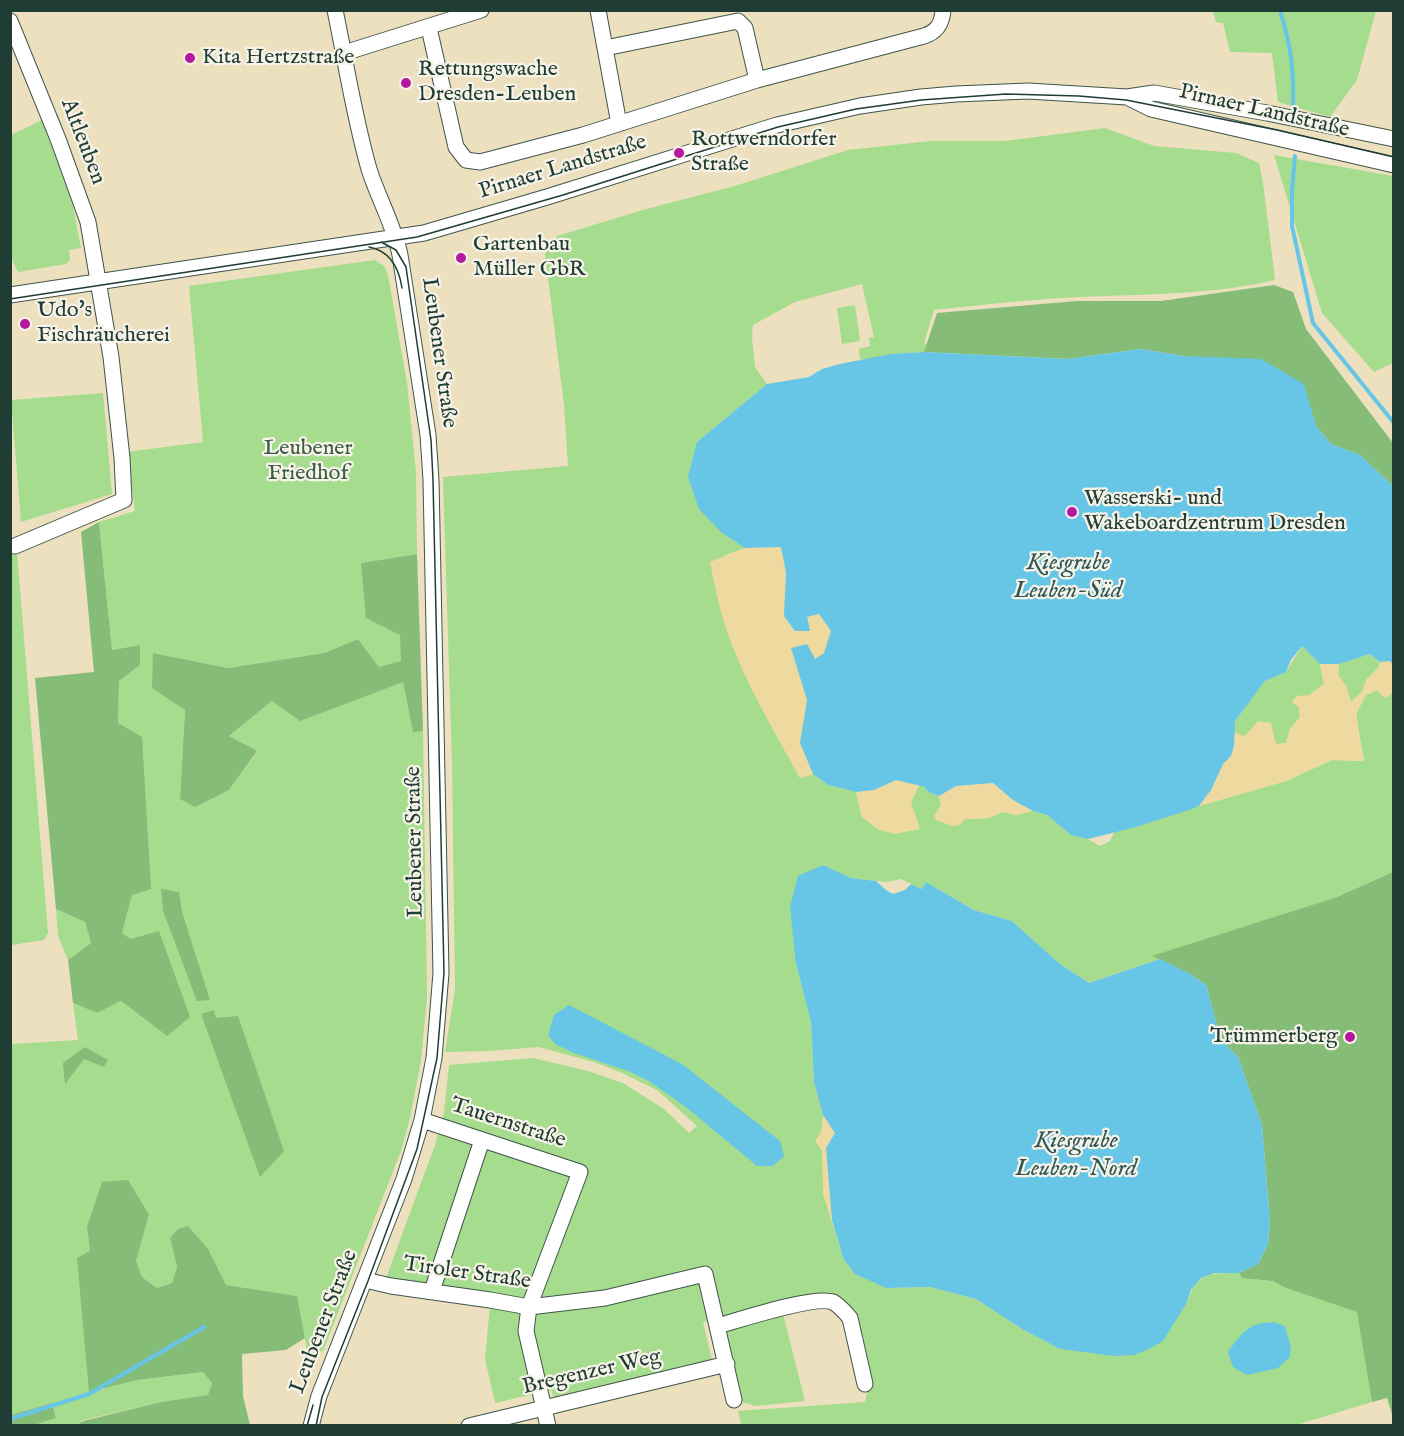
<!DOCTYPE html>
<meta charset="utf-8">
<style>
body{margin:0}
#map{position:relative;width:1404px;height:1436px;overflow:hidden;background:#ece0bf;font-family:"IM FELL English",serif}
canvas{display:block}
.frame{position:absolute;inset:0;border:12px solid #1f3d34;pointer-events:none}
</style>
<div id="map">
<canvas width="1404" height="1436"></canvas>
<div class="frame"></div>
</div>
<script>
const ctx = document.querySelector('canvas').getContext('2d');
ctx.lineJoin = 'round';
function fill(path, color) { ctx.fillStyle = color; ctx.fill(path, 'evenodd'); }
function strokePath(path, color, width, dash) { ctx.strokeStyle = color; ctx.lineWidth = width; ctx.lineCap = dash ? 'butt' : 'round'; ctx.setLineDash(dash || []); ctx.stroke(path); }
function label(font, color, halo, rows, align = 'center') {
  ctx.font = font + ' "IM FELL English",serif'; ctx.lineWidth = 4.5; ctx.setLineDash([]); ctx.textBaseline = 'middle'; ctx.strokeStyle = halo; ctx.fillStyle = color; for (const [text, x, y, turn = 0] of rows) {
    ctx.save(); ctx.translate(x, y); ctx.rotate((+turn || 0) * Math.PI / 180); ctx.textAlign = isNaN(turn) ? turn : align; if (halo) ctx.strokeText(text, 0, 0); ctx.fillText(text, 0, 0); ctx.restore();
  }
}
fill(new Path2D(`
 M 1213,11 L 1213,10 L 1376,11 L 1357,80 L 1330,117 L 1278,102 L 1272,53 L 1230,52 L 1223,23 L 1216,22 Z
 M 42,120 L 73,206 L 81,248 L 69,250 L 70,260 L 66,264 L 18,272 L 11,258 L 11,135 Z
 M 1105,128 L 1154,146 L 1236,153 L 1259,163 L 1263,183 L 1275,280 C 1211,295 1145,294 1080,297 C 1031,299 982,305 934,310 L 924,343 L 927,344 L 924,352 L 891,354 L 871,359 L 860,359 L 859,349 L 870,346 L 869,338 L 874,337 L 862,284 L 795,302 L 753,325 L 752,338 L 755,367 L 767,384 L 697,442 L 722,533 L 745,548 L 723,556 L 760,704 L 800,778 L 813,774 L 828,785 L 856,792 L 862,817 L 911,802 L 919,785 L 925,787 L 928,792 L 939,796 L 941,805 L 935,816 L 936,819 L 952,826 L 965,819 L 989,818 L 1003,812 L 1016,815 L 1033,811 L 1047,815 L 1071,835 L 1088,839 L 1100,846 L 1110,841 L 1115,831 L 1136,827 L 1199,806 L 1286,781 L 1332,760 L 1364,761 L 1356,714 L 1366,695 L 1377,690 L 1385,698 L 1393,693 L 1393,872 L 1337,897 L 1154,956 L 1160,959 L 1089,983 L 1060,964 L 1012,921 L 974,910 L 926,882 L 922,889 L 901,879 L 887,882 L 851,878 L 823,865 L 796,964 L 811,1022 L 814,1082 L 823,1115 L 823,1193 L 843,1258 L 886,1288 L 930,1287 L 976,1299 L 1022,1329 L 1060,1349 L 1186,1304 C 1198,1272 1207,1273 1239,1273 L 1242,1278 L 1271,1281 L 1286,1288 L 1358,1312 L 1372,1402 L 1293,1426 L 741,1425 L 738,1411 L 865,1402 L 870,1379 L 854,1309 L 830,1292 L 703,1322 L 712,1360 L 554,1397 L 551,1390 L 495,1403 L 485,1359 L 490,1305 L 382,1289 L 435,1145 L 444,1113 L 449,1065 L 533,1058 L 588,1071 L 623,1083 L 664,1109 L 689,1133 L 697,1126 L 657,1090 L 622,1073 L 597,1063 L 539,1047 L 488,1051 L 445,1052 L 455,989 L 452,764 L 443,477 L 568,466 L 564,405 L 545,254 L 557,236 L 643,210 L 738,185 L 848,150 L 930,141 L 1005,141 Z
 M 1274,155 L 1393,176 L 1393,363 L 1374,372 L 1322,313 Z
 M 375,260 L 384,266 L 388,275 L 407,383 L 416,473 L 417,554 L 362,563 L 400,635 L 402,661 L 379,667 L 358,639 L 324,653 L 228,668 L 153,653 L 185,709 L 180,799 L 229,790 L 257,752 L 228,737 L 272,701 L 403,681 L 413,731 L 423,731 L 427,996 L 421,1061 L 410,1118 L 401,1151 L 323,1351 L 308,1356 L 297,1296 L 226,1285 L 170,1238 L 177,1267 L 172,1283 L 157,1288 L 142,1277 L 136,1261 L 149,1215 L 87,1227 L 90,1251 L 89,1392 L 138,1380 L 203,1372 L 212,1382 L 209,1395 L 161,1402 L 83,1420 L 76,1425 L 34,1425 L 56,1418 L 52,1403 L 11,1415 L 11,1044 L 78,1040 L 73,1003 L 97,1013 L 121,1001 L 167,1036 L 131,939 L 122,933 L 132,895 L 118,723 L 119,681 L 140,665 L 140,645 L 112,650 L 99,522 L 135,511 L 127,452 L 203,442 L 189,286 ZM 214,1011 L 216,1018 L 261,1176 L 201,1014 Z
 M 855,305 L 860,341 L 842,344 L 837,308 Z
 M 103,393 L 112,494 L 21,522 L 11,400 Z
 M 16,540 L 48,933 L 44,940 L 11,945 L 10,541 Z
 M 1302,646 L 1320,664 L 1324,684 L 1309,696 L 1297,696 L 1292,702 L 1299,707 L 1300,717 L 1290,729 L 1286,743 L 1276,744 L 1272,735 L 1258,722 L 1245,736 L 1234,733 L 1235,721 L 1251,698 L 1265,681 L 1286,672 Z
 M 1370,654 L 1380,662 L 1379,667 L 1367,679 L 1361,693 L 1351,702 L 1346,686 L 1338,675 L 1339,664 Z
 M 56,909 L 85,922 L 91,943 L 68,960 L 58,936 Z
 M 783,1314 L 805,1401 L 756,1406 L 742,1402 L 726,1333 L 731,1326 Z`), '#a6dc8d');
fill(new Path2D(`
 M 1274,285 L 1293,292 L 1306,329 L 1393,443 L 1393,486 L 1360,455 L 1331,444 L 1316,426 L 1309,406 L 1184,356 L 1140,349 L 1068,359 L 924,352 L 937,313 L 1077,301 L 1161,301 Z
 M 99,522 L 112,650 L 140,645 L 140,665 L 119,681 L 118,723 L 142,737 L 151,889 L 132,895 L 122,933 L 131,939 L 159,931 L 190,1017 L 167,1036 L 121,1001 L 97,1013 L 73,1003 L 68,960 L 91,943 L 85,922 L 56,909 L 35,678 L 94,672 L 81,532 Z
 M 417,554 L 423,731 L 413,732 L 403,682 L 300,721 L 272,701 L 229,736 L 257,751 L 229,790 L 195,807 L 180,799 L 185,710 L 152,688 L 153,653 L 228,668 L 324,653 L 358,639 L 379,667 L 401,661 L 400,635 L 366,618 L 361,563 Z
 M 1393,872 L 1393,1417 L 1387,1398 L 1372,1402 L 1357,1312 L 1286,1288 L 1272,1281 L 1242,1278 L 1239,1273 L 1258,1264 L 1268,1244 L 1270,1222 L 1262,1125 L 1238,1057 L 1221,1040 L 1206,985 L 1190,974 L 1152,956 L 1337,897 Z
 M 161,889 L 179,892 L 182,912 L 210,1000 L 197,1001 L 163,911 Z
 M 214,1010 L 216,1018 L 238,1016 L 284,1151 L 260,1177 L 201,1014 Z
 M 85,1047 L 108,1060 L 104,1067 L 84,1059 L 65,1084 L 63,1063 Z
 M 128,1180 L 149,1215 L 136,1261 L 142,1277 L 157,1288 L 172,1283 L 177,1267 L 170,1238 L 178,1229 L 188,1226 L 208,1249 L 226,1285 L 297,1296 L 305,1338 L 286,1350 L 242,1354 L 243,1396 L 250,1425 L 76,1425 L 83,1421 L 161,1402 L 208,1395 L 212,1383 L 203,1372 L 138,1380 L 89,1392 L 77,1258 L 90,1251 L 87,1227 L 102,1182 Z
 M 52,1403 L 56,1418 L 34,1425 L 11,1425 L 11,1415 Z`), '#84bc78');
fill(new Path2D(`
 M 781,547 L 837,625 L 800,743 L 813,774 L 800,778 C 778,738 754,698 736,655 C 723,625 716,594 710,562 L 745,548 Z
 M 1390,661 L 1393,665 L 1393,693 L 1385,698 L 1377,690 L 1366,695 L 1356,714 L 1361,750 L 1364,761 L 1332,760 L 1286,781 L 1199,806 L 1211,790 L 1223,764 L 1231,756 L 1234,746 L 1234,733 L 1245,736 L 1258,721 L 1271,723 L 1276,744 L 1286,743 L 1290,729 L 1300,717 L 1299,707 L 1292,702 L 1297,696 L 1309,695 L 1324,684 L 1320,664 L 1339,664 L 1338,675 L 1346,686 L 1351,702 L 1361,693 L 1367,679 L 1379,667 L 1380,662 Z
 M 896,780 L 919,785 L 911,802 L 920,829 L 894,834 L 877,829 L 862,817 L 856,792 L 874,790 Z
 M 993,783 L 1013,800 L 1033,811 L 1016,815 L 1003,812 L 989,818 L 965,819 L 960,825 L 952,826 L 936,820 L 934,816 L 941,805 L 939,796 L 956,786 Z
 M 823,1115 L 835,1133 L 826,1148 L 832,1220 L 835,1231 L 823,1193 L 822,1151 L 815,1141 L 821,1132 Z`), '#eeda9e');
fill(new Path2D(`
 M 1140,349 L 1184,356 L 1261,359 L 1304,384 L 1316,426 L 1331,444 L 1360,455 L 1393,486 L 1393,665 L 1390,661 L 1380,662 L 1370,654 L 1339,664 L 1320,664 L 1302,646 L 1291,660 L 1286,672 L 1265,681 L 1235,721 L 1234,746 L 1231,756 L 1223,764 L 1211,790 L 1199,806 L 1189,810 L 1136,827 L 1088,839 L 1071,835 L 1047,815 L 1033,811 L 1013,800 L 993,783 L 956,786 L 939,796 L 928,792 L 925,787 L 896,780 L 874,790 L 856,792 L 828,785 L 813,774 L 800,743 L 807,700 L 791,648 L 807,644 L 815,659 L 824,653 L 831,631 L 819,614 L 807,617 L 810,631 L 795,631 L 784,616 L 786,573 L 781,547 L 745,548 L 722,533 L 699,509 L 688,477 L 697,442 L 767,384 L 809,377 L 822,369 L 840,364 L 891,354 L 924,352 L 1068,359 Z
 M 823,865 L 851,878 L 876,881 L 886,890 L 893,894 L 905,890 L 911,884 L 922,889 L 926,882 L 974,910 L 1012,921 L 1060,964 L 1089,983 L 1160,959 L 1190,974 L 1206,985 L 1221,1040 L 1238,1057 L 1262,1125 L 1270,1222 L 1268,1244 L 1258,1264 L 1239,1273 L 1214,1273 L 1201,1278 L 1191,1290 L 1186,1304 L 1163,1341 L 1149,1349 L 1134,1355 L 1114,1356 L 1060,1349 L 1022,1329 L 976,1299 L 930,1287 L 886,1288 L 855,1274 L 843,1258 L 832,1220 L 826,1148 L 835,1133 L 823,1115 L 814,1082 L 811,1022 L 796,964 L 790,907 L 798,876 Z
 M 569,1005 L 682,1064 L 780,1141 L 784,1156 L 773,1166 L 757,1166 L 687,1108 L 649,1081 L 628,1071 L 574,1053 L 555,1044 L 548,1035 L 554,1015 Z
 M 1273,1322 L 1285,1326 L 1291,1348 L 1290,1357 L 1278,1368 L 1247,1375 L 1233,1367 L 1228,1352 C 1236,1341 1244,1328 1258,1324 C 1263,1322 1267,1324 1273,1322 Z`), '#67c6e5');
strokePath(new Path2D(`
 M 1280,10 C 1291,46 1294,69 1293,106
 M 1295,156 L 1292,191 L 1292,226 L 1313,323 L 1394,423
 M 10,1419 L 89,1394 L 204,1327`), '#67c6e5', 4);
const minor = new Path2D(`
 M 598,10 L 619,124
 M 10,21 L 58,139 L 88,222 L 111,357 L 122,458 L 124,500 L 15,546
 M 429,28 L 456,147 L 466,160 L 480,162 L 583,135 L 757,80 L 924,36 C 937,32 942,24 943,10
 M 605,48 L 738,21 L 745,28 L 757,80
 M 344,53 L 481,10
 M 1127,97 L 1151,109 L 1394,165
 M 10,295 L 424,233 L 547,197 L 777,125 L 860,106 L 921,97 L 956,94 L 1028,91 L 1127,97 L 1154,93 L 1267,113 L 1394,139
 M 422,1120 L 580,1172 L 529,1307 L 526,1331 L 548,1426
 M 365,1280 L 391,1286 L 490,1300 L 529,1307 L 605,1298 L 705,1274 L 734,1400
 M 432,1291 L 482,1140
 M 718,1326 C 739,1320 815,1295 833,1302 C 840,1306 845,1312 850,1318 L 865,1384
 M 311,1426 L 319,1396 L 404,1179 L 422,1120 L 434,1058 L 441,973 L 431,480 L 428,435 L 400,255 C 394,225 378,198 369,169 C 354,117 346,63 335,10
 M 469,1426 L 727,1364`);
strokePath(minor, '#3e5549', 17);
strokePath(minor, '#fff', 15);
strokePath(new Path2D(`
 M 369,247 C 390,251 399,268 402,288
 M 10,299 L 417,237 L 563,195 L 778,127 L 856,109 L 921,100 L 1006,94 L 1079,96 L 1126,100 L 1277,130 L 1394,157
 M 307,1426 L 313,1405
 M 316,1426 L 322,1397 L 368,1281 L 417,1149 L 437,1058 L 444,973 L 433,480 L 431,440 L 406,267 L 396,250 L 381,242`), '#1f3d34', 1.5);
for (const [x, y, r, color] of [
 [190,58,6,"#b5179e"],
 [406,83,6,"#b5179e"],
 [679,153,6,"#b5179e"],
 [461,258,6,"#b5179e"],
 [25,324,6,"#b5179e"],
 [1072,512,6,"#b5179e"],
 [1350,1037,6,"#b5179e"]
]) { const dot = new Path2D(); dot.arc(x, y, r, 0, 2 * Math.PI); ctx.fillStyle = color; ctx.fill(dot); strokePath(dot, '#f7f3e8', 2); }
label('22px', '#1f3d34', '#f7f3e8', [
 ["Kita Hertzstraße",202,58],
 ["Rettungswache",418,70],
 ["Dresden-Leuben",418,95],
 ["Rottwerndorfer",691,140],
 ["Straße",691,165],
 ["Gartenbau",473,245],
 ["Müller GbR",473,270],
 ["Udo's",37,311],
 ["Fischräucherei",37,336],
 ["Wasserski- und",1084,499],
 ["Wakeboardzentrum Dresden",1084,524],
 ["Trümmerberg",1338,1037,"right"]
], 'left');
label('22px', '#1f3d34', '#f7f3e8', [
 ["Pirnaer Landstraße",1264,112,13],
 ["Altleuben",82,142,69],
 ["Pirnaer Landstraße",563,168,-17],
 ["Leubener Straße",438,353,82],
 ["Leubener Straße",416,842,-91],
 ["Tauernstraße",508,1124,18],
 ["Tiroler Straße",467,1274,8],
 ["Leubener Straße",325,1322,-69],
 ["Bregenzer Weg",592,1373,-13]
]);
label('22px', '#3a5d46', '#f7f3e8', [
 ["Leubener",308,449],
 ["Friedhof",308,474]
]);
label('italic 24px', '#2d5857', '#f7f3e8', [
 ["Kiesgrube",1068,564],
 ["Leuben-Süd",1068,592],
 ["Kiesgrube",1076,1142],
 ["Leuben-Nord",1076,1170]
]);
</script>
